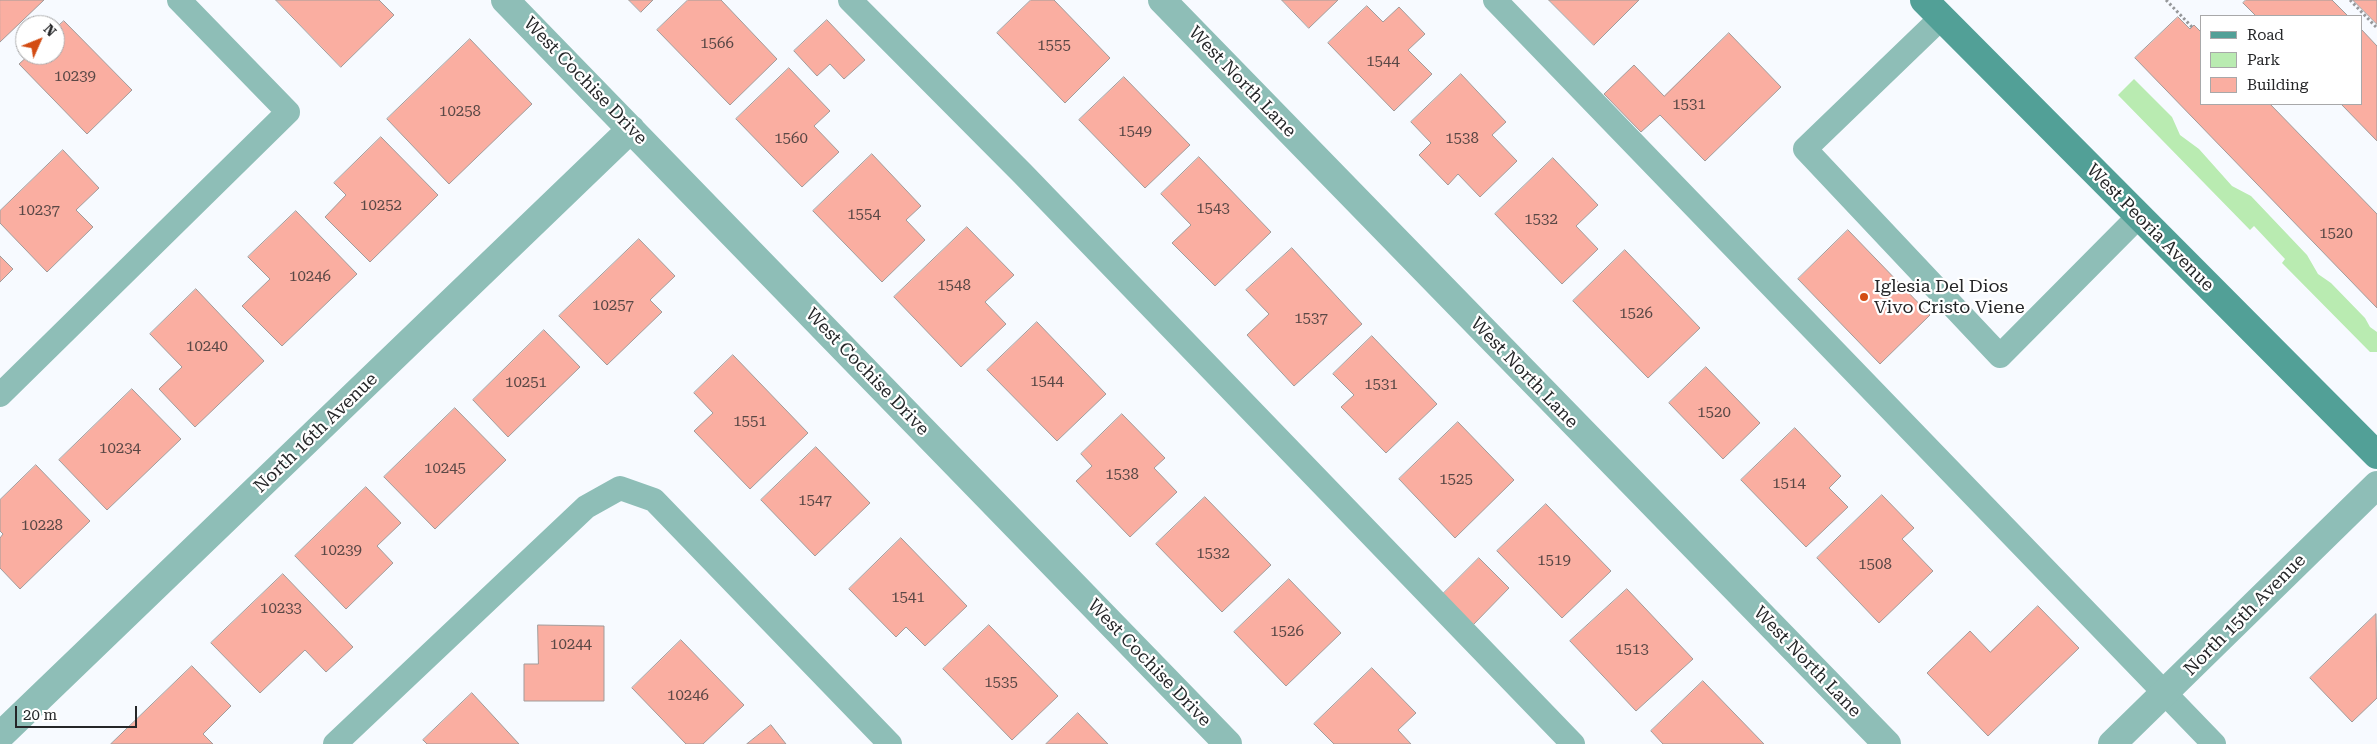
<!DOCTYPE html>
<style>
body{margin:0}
#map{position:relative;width:2377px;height:744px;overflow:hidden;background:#f7faff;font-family:"Roboto Serif",serif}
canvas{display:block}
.legend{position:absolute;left:2200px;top:15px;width:162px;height:90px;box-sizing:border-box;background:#fff;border:1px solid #a8a8a9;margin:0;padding:6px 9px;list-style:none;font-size:15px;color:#252628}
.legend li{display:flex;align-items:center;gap:10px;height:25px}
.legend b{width:25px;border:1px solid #a8a8a9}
.north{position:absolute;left:15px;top:15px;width:50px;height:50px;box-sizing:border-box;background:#fff;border:1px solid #a8a8a9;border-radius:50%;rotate:46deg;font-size:14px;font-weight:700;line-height:20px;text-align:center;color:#252628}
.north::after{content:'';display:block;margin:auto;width:18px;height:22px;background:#d34c13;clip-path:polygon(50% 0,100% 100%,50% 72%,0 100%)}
.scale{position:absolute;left:15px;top:706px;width:122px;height:22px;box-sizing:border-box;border:2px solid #252628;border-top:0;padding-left:6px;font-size:15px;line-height:18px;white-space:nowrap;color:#252628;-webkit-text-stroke:4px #fff;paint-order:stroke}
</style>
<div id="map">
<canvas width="2377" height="744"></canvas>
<ul class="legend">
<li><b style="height:6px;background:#52a097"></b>Road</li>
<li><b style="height:14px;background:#b9ebb1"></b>Park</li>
<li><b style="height:14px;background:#faaea1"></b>Building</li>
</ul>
<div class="north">N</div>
<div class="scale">20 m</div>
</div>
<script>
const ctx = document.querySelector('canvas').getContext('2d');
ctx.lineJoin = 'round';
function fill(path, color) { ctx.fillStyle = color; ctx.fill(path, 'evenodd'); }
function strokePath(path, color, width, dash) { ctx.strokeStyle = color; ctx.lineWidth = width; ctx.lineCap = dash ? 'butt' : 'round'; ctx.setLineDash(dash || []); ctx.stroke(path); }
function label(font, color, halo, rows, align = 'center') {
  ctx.font = font + ' "Roboto Serif",serif'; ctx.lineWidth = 4.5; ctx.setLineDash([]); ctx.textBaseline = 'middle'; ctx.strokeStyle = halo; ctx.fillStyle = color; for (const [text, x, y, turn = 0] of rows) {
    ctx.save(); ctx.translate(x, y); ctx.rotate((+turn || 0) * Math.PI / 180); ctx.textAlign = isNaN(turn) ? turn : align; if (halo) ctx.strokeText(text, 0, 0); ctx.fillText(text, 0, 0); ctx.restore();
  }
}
fill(new Path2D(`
 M 2134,79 L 2172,117 L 2180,135 L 2199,149 L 2232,186 L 2251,196 L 2307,255 L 2318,274 L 2331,283 L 2365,318 L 2370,327 L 2377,332 L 2377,352 L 2370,352 L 2282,263 L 2285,259 L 2254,226 L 2250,230 L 2118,95 Z`), '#b9ebb1');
const building = new Path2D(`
 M 0,0 L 44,0 L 0,42 Z
 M 276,0 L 379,0 L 394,15 L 341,67 Z
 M 629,0 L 653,0 L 641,12 Z
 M 688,0 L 721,0 L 777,59 L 730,105 L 657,30 Z
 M 1031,0 L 1054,0 L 1110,58 L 1065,103 L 997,33 Z
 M 1282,0 L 1338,0 L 1309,28 Z
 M 1549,0 L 1639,0 L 1594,45 Z
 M 2246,0 L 2332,0 L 2348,16 L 2256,16 L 2243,3 Z
 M 2353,0 L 2377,0 L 2377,24 Z
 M 1367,6 L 1383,22 L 1399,7 L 1425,34 L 1408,50 L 1432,74 L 1394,111 L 1328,43 Z
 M 2178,17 L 2190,29 L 2194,25 L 2201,32 L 2201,104 L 2270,104 L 2377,214 L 2377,308 L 2135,58 Z
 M 827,20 L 865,60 L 844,79 L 830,64 L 817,76 L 794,51 Z
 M 64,21 L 132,90 L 87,134 L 19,64 L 29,55 L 55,55 L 55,29 Z
 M 2361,29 L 2377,46 L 2377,141 L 2341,104 L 2361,104 Z
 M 1729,33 L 1781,87 L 1705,161 L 1660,115 L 1641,132 L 1604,94 L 1634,65 L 1664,96 Z
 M 470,39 L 532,104 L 449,184 L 387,119 Z
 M 789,68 L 830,111 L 814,126 L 839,152 L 802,187 L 736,119 Z
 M 1461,74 L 1506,122 L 1492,135 L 1517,161 L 1480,197 L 1458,174 L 1448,185 L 1419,155 L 1431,143 L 1411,122 Z
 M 1124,77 L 1190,145 L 1145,188 L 1079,120 Z
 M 381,137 L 438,195 L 370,262 L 325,217 L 346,195 L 334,183 Z
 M 63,150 L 99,188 L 76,210 L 93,227 L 47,272 L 0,223 L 0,211 Z
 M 872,154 L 921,206 L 906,220 L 925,240 L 882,282 L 813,211 Z
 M 1199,157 L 1271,232 L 1215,286 L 1172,243 L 1191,225 L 1161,194 Z
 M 1553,158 L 1598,205 L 1576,226 L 1598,249 L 1562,284 L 1495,214 Z
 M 296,211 L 357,274 L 282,346 L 242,306 L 270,279 L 248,257 Z
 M 967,227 L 1014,275 L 985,302 L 1006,324 L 961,367 L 894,297 Z
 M 1848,230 L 1930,315 L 1880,364 L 1798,279 Z
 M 639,239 L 675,276 L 650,300 L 662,312 L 607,365 L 559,316 Z
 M 1292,248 L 1362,324 L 1294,386 L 1247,335 L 1269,314 L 1246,290 Z
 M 1625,250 L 1700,328 L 1648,378 L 1573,301 Z
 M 0,256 L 13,269 L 0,282 Z
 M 196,289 L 264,361 L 195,427 L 159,389 L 182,367 L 150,334 Z
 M 1037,322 L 1106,394 L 1057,441 L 987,370 Z
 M 544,330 L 580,367 L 508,437 L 473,400 Z
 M 1372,336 L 1437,404 L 1386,453 L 1341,407 L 1354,395 L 1333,374 Z
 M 733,355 L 808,433 L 750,489 L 694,431 L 713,413 L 694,393 Z
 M 1706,367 L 1760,423 L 1723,459 L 1669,403 Z
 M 132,389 L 181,439 L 107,510 L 59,460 Z
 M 455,408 L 506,460 L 435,529 L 384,477 Z
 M 1122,414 L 1165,458 L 1154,468 L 1177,492 L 1130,537 L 1076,481 L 1092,466 L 1081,454 Z
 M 1458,422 L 1514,480 L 1455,538 L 1399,479 Z
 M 1795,428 L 1841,476 L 1829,488 L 1848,507 L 1806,547 L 1741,480 Z
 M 816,447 L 870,503 L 815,556 L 761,500 Z
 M 36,465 L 90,521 L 20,589 L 0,568 L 0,538 L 3,534 L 0,531 L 0,500 Z
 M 366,487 L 401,523 L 377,546 L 393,563 L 346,609 L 295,556 Z
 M 1882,495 L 1914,528 L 1902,539 L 1933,571 L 1879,623 L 1817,558 Z
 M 1205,497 L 1271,565 L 1222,612 L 1156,544 Z
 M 1546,504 L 1611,571 L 1562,618 L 1497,551 Z
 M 901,538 L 967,606 L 925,646 L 906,627 L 896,637 L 849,589 Z
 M 1479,558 L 1509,588 L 1473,625 L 1442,595 Z
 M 283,574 L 353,647 L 326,672 L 305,650 L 260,693 L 211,643 Z
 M 1289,579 L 1341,633 L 1286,686 L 1234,632 Z
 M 1627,589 L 1693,659 L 1636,711 L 1570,641 Z
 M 2038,606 L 2079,648 L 1988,736 L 1927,673 L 1970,631 L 1990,652 Z
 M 2376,614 L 2377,698 L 2352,722 L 2310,678 Z
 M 538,625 L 604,626 L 604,701 L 524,701 L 524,664 L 538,664 Z
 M 989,625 L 1058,696 L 1012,740 L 943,669 Z
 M 681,640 L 744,705 L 703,744 L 686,744 L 632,688 Z
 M 192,666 L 231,706 L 203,734 L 213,744 L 111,744 Z
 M 1372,668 L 1416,713 L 1398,730 L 1411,744 L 1334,744 L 1314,724 Z
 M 1703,681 L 1764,744 L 1663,744 L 1651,731 Z
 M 472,693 L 519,744 L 427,744 L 423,740 Z
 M 1078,713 L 1108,744 L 1046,744 Z
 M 771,725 L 786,744 L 747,744 Z`);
fill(building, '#faaea1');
strokePath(building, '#a19b9a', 1);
strokePath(new Path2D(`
 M 2166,0 L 2192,27
 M 2350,0 L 2377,28`), '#95979a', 3, [2.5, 2.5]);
strokePath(new Path2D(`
 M 850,0 L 1023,174 L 1573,744
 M 1495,0 L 2214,744
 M 1942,17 L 1805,149 L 2000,356 L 2138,217
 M 0,395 L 288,112 L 179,0
 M 335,744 L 586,507 L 620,488 L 654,500 L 890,744`), '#8ebeb7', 24);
strokePath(new Path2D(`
 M 505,0 L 1228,744
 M 1162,0 L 1887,744
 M 0,736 L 631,129`), '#8ebeb7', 28);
strokePath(new Path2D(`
 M 2112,744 L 2377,485`), '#8ebeb7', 28);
strokePath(new Path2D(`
 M 1924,0 L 2377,455`), '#52a097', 28);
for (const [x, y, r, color] of [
 [1864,297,5,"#d34c13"]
]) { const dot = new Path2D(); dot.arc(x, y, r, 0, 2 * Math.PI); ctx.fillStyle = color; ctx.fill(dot); strokePath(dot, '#fff', 2); }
label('15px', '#5a4846', null, [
 ["1566",717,44],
 ["1555",1054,46],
 ["1544",1383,62],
 ["10239",75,77],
 ["1531",1689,105],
 ["10258",460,112],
 ["1549",1135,132],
 ["1560",791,139],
 ["1538",1462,139],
 ["10252",381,206],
 ["1543",1213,209],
 ["10237",39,211],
 ["1554",864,215],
 ["1532",1541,220],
 ["1520",2336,234],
 ["10246",310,277],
 ["1548",954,286],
 ["10257",613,306],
 ["1526",1636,314],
 ["1537",1311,319],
 ["10240",207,347],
 ["1544",1047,382],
 ["10251",526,383],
 ["1531",1381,385],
 ["1520",1714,413],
 ["1551",750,422],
 ["10234",120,449],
 ["10245",445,469],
 ["1538",1122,475],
 ["1525",1456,480],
 ["1514",1789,484],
 ["1547",815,501],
 ["10228",42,526],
 ["10239",341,551],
 ["1532",1213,554],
 ["1519",1554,561],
 ["1508",1875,565],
 ["1541",908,598],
 ["10233",281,609],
 ["1526",1287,632],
 ["10244",571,645],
 ["1513",1632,650],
 ["1535",1001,683],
 ["10246",688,696]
]);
label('18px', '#252628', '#fff', [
 ["West Cochise Drive",585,81,46],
 ["West North Lane",1242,82,46],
 ["West Peoria Avenue",2150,228,45],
 ["West Cochise Drive",867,372,46],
 ["West North Lane",1524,373,46],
 ["North 16th Avenue",316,433,-44],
 ["North 15th Avenue",2245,615,-45],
 ["West North Lane",1807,662,46],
 ["West Cochise Drive",1149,663,46]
]);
label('18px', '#252628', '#fff', [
 ["Iglesia Del Dios",1874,287],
 ["Vivo Cristo Viene",1874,308]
], 'left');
</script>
